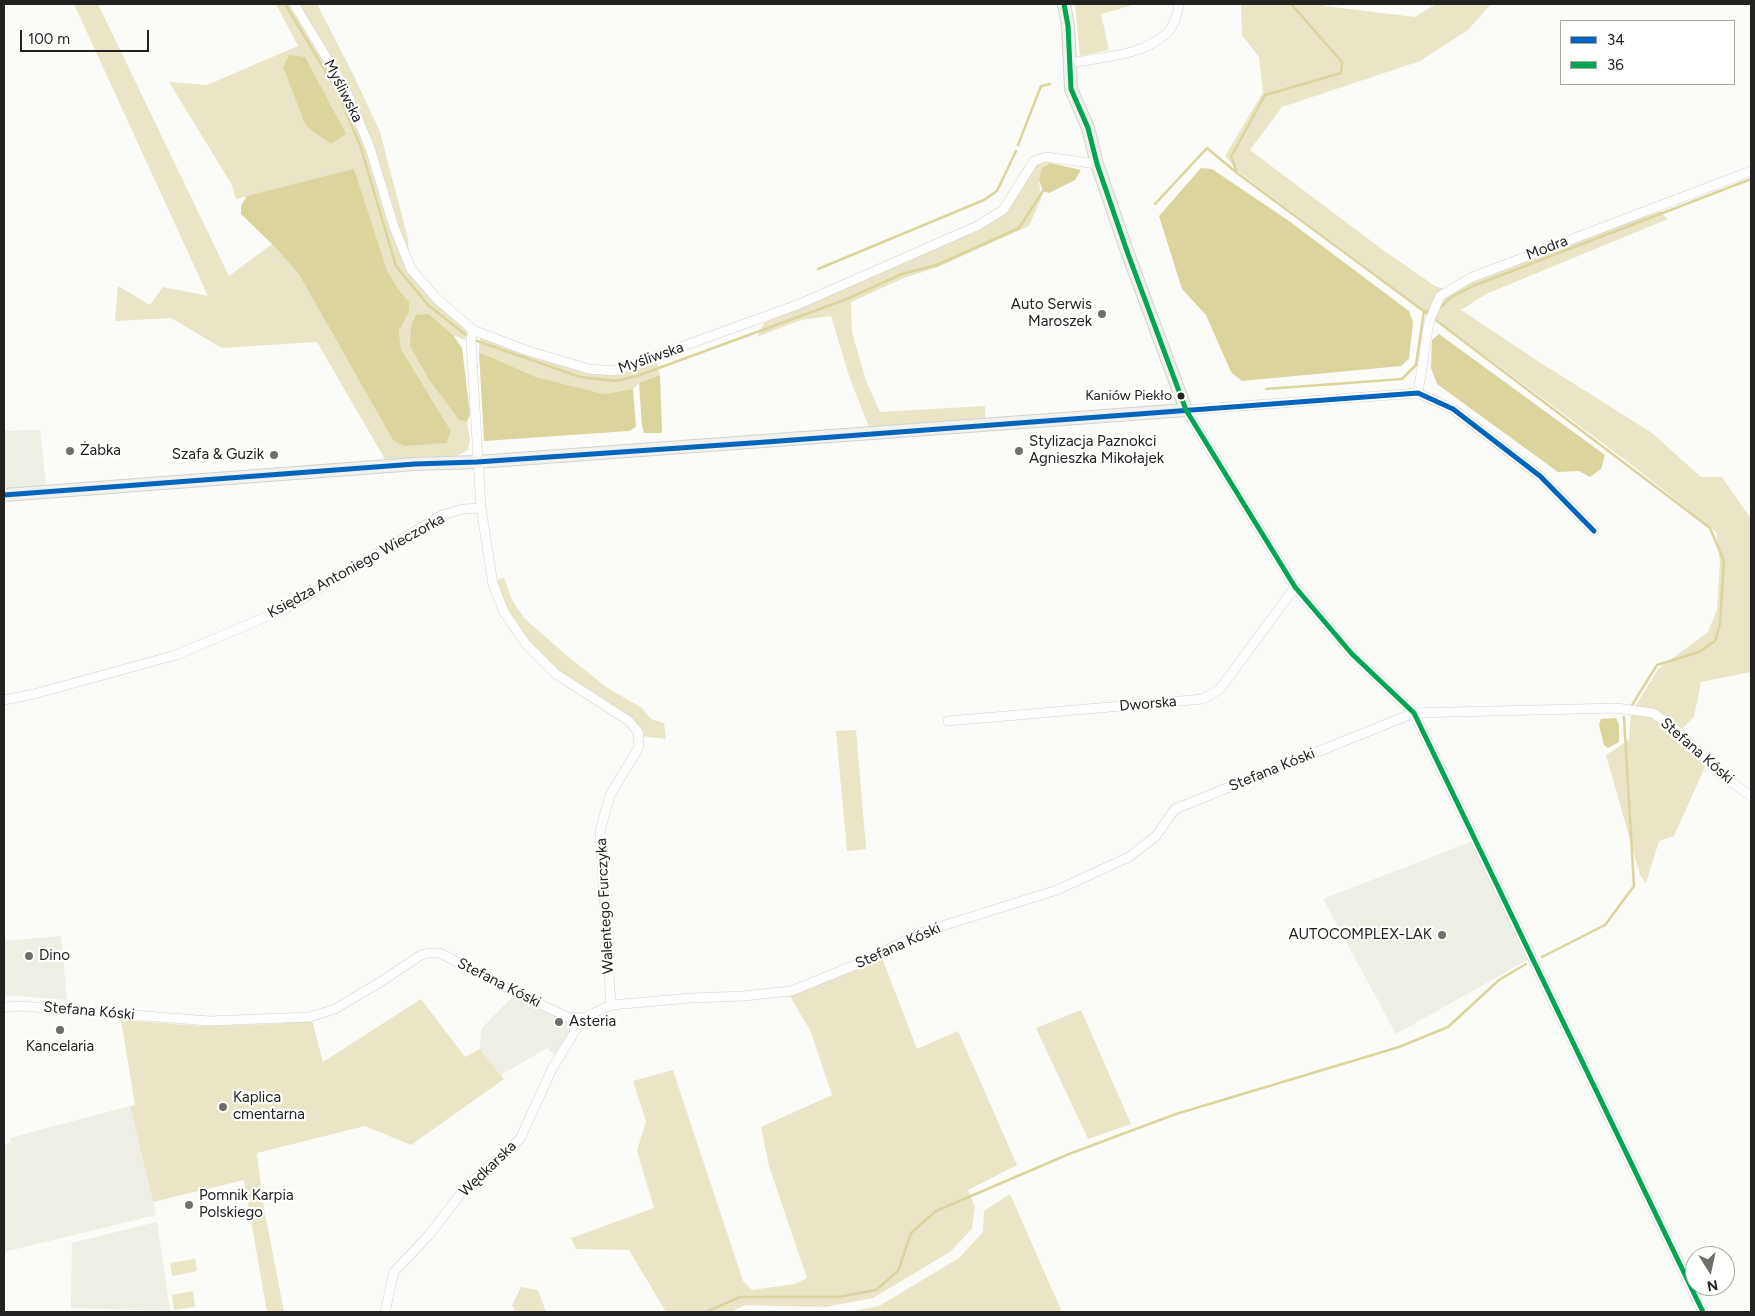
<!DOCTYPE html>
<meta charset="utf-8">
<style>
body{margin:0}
#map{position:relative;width:1755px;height:1316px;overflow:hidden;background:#fbfbf7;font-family:Figtree,sans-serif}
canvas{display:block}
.frame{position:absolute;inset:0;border:5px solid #222220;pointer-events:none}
.legend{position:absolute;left:1560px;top:20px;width:175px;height:65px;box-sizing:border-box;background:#fffffe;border:1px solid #a7a7a5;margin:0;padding:6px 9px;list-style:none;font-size:15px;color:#222220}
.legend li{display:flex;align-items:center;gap:10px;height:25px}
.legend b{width:25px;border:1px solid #a7a7a5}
.north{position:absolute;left:1685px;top:1246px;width:50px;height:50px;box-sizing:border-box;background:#fffffe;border:1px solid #a7a7a5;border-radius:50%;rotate:170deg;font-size:14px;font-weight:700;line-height:20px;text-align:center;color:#222220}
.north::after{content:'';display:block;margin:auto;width:18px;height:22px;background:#6e6e6b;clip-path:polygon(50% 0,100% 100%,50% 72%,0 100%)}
.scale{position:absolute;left:20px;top:30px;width:129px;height:22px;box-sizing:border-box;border:2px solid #222220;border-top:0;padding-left:6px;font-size:15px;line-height:18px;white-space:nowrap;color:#222220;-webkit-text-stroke:4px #fffffe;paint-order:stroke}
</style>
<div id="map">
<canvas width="1755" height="1316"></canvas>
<div class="frame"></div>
<ul class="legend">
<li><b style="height:6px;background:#0065bd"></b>34</li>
<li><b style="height:6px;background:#00a651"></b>36</li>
</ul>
<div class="north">N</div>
<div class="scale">100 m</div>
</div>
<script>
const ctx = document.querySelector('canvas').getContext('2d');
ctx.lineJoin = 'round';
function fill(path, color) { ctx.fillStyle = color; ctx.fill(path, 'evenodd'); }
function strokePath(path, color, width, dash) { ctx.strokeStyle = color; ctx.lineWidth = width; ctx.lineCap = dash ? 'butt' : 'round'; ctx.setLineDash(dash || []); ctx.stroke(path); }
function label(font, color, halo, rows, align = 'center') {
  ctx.font = font + ' Figtree,sans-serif'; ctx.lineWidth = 4.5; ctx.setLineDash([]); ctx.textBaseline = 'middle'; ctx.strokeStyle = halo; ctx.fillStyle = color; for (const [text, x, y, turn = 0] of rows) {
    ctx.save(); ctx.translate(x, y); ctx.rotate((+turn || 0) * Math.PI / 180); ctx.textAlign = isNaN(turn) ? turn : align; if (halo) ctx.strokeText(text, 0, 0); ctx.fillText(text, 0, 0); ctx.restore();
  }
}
fill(new Path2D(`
 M 40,430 L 46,486 L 4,489 L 4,431 Z
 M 1473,841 L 1529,959 L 1396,1034 L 1323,899 Z
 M 61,936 L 67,1000 L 4,995 L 4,941 Z
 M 515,994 L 576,1021 L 555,1056 L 547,1048 L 501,1075 L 480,1049 L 481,1029 Z
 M 130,1106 L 156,1215 L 4,1252 L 4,1145 L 11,1143 L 10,1138 Z
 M 157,1222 L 170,1311 L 71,1308 L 72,1243 Z`), '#eeeee5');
fill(new Path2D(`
 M 74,4 L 98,4 L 229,276 L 272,244 L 299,274 L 451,431 L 401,349 L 399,331 L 409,312 L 409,302 L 399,290 L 387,270 L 354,170 L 236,199 L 232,185 L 169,82 L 207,85 L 298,46 L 276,4 L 317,4 L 353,74 L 380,132 L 408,239 L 409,271 L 467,329 L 465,340 L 453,335 L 429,314 L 410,345 L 429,380 L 459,420 L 467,422 L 470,439 L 468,450 L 455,457 L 386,461 L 317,342 L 222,348 L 171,318 L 115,321 L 118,286 L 150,305 L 163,287 L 208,296 Z
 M 1075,4 L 1130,4 L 1130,6 L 1101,14 L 1109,50 L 1080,56 Z
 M 1241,4 L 1323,4 L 1325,6 L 1415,17 L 1436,4 L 1491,4 L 1468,30 L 1420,61 L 1282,107 L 1250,150 L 1383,250 L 1435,286 L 1453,292 L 1471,281 L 1659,211 L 1668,219 L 1486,294 L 1461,310 L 1541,363 L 1652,433 L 1701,477 L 1722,477 L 1751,519 L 1751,672 L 1701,682 L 1694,717 L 1681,730 L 1635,707 L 1658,669 L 1708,632 L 1717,609 L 1720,562 L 1716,532 L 1628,462 L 1240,173 L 1225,156 L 1263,92 L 1259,57 L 1242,35 Z
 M 1046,159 L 1050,163 L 1041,169 L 1039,180 L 1041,199 L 1029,226 L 938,267 L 904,278 L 851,302 L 852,332 L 866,381 L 880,412 L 985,406 L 985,420 L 869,427 L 850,379 L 831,316 L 801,320 L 757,337 L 764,323 L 1005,213 L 1037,162 Z
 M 480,336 L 616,375 L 657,363 L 660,375 L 639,383 L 633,389 L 604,394 L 536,377 L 479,352 Z
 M 504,578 L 512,600 L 524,618 L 565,654 L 606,687 L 642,708 L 651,719 L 664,723 L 666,739 L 641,736 L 560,671 L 530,642 L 507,613 L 497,579 Z
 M 1631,710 L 1652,716 L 1677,733 L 1705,767 L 1674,836 L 1659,841 L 1646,883 L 1640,875 L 1606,755 L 1629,740 Z
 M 856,730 L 866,849 L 847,851 L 836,731 Z
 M 882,958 L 917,1049 L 958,1031 L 1017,1165 L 968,1190 L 975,1207 L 972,1229 L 950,1252 L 873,1298 L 825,1307 L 745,1305 L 731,1312 L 666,1312 L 629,1250 L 576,1249 L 571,1238 L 654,1208 L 637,1151 L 646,1121 L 633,1081 L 673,1070 L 743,1281 L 752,1290 L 795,1284 L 807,1278 L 769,1166 L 761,1127 L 832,1095 L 811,1032 L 790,996 Z
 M 421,999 L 465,1057 L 480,1049 L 504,1079 L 411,1145 L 365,1126 L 257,1153 L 263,1203 L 284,1312 L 267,1312 L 244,1180 L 153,1202 L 130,1106 L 135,1105 L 121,1020 L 201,1026 L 276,1024 L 312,1020 L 323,1062 Z
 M 1081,1010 L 1131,1124 L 1088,1139 L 1036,1028 Z
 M 1010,1194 L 1062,1312 L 848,1312 L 879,1306 L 959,1258 L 983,1232 L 984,1211 Z
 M 195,1259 L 197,1271 L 172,1276 L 170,1263 Z
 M 521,1287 L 538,1290 L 546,1312 L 516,1312 L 512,1305 Z
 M 193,1291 L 195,1307 L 174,1310 L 172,1295 Z`), '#e9e5c6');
fill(new Path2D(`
 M 289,55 L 305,57 L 346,134 L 331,144 L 306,126 L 283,67 Z
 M 1050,163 L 1081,170 L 1075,180 L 1049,193 L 1043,191 L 1039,180 L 1041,169 Z
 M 1201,168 L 1212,169 L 1289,221 L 1409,311 L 1413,322 L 1409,359 L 1401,366 L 1242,381 L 1231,372 L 1206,315 L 1182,289 L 1159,216 Z
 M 354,169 L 387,270 L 399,290 L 409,302 L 409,312 L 399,331 L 401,349 L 451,431 L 446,443 L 404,446 L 393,440 L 299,274 L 272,244 L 241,214 L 241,206 L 247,196 Z
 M 429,314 L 453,335 L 462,348 L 470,414 L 467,422 L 459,420 L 429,380 L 410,346 L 411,327 L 416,315 Z
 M 1439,334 L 1605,455 L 1601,469 L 1590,477 L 1579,471 L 1558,472 L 1437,384 L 1431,368 L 1432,340 Z
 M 479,352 L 536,377 L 604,394 L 633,389 L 636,427 L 629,431 L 484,441 Z
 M 660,375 L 662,431 L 661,433 L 644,433 L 642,426 L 639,383 Z
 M 1616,718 L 1619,724 L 1619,742 L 1608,748 L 1604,745 L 1599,725 L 1601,719 Z`), '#dcd49d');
strokePath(new Path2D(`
 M 285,4 L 338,92 L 361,148 L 396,266 L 428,305 L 466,335
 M 1018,145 L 1041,86 L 1050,84
 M 1237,172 L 1231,157 L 1265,95 L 1341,73 L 1342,62 L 1291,4
 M 1155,204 L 1207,148 L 1237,173 L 1429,315
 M 818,269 L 984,200 L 997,191 L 1016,151
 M 1437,308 L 1441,307 L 1450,298 L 1473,286 L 1751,179
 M 1433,318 L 1710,528 L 1724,561 L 1720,624 L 1715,641 L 1699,652 L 1657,665 L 1632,705
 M 477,341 L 580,377 L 616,381 L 637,376 L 847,299 L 902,274 L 937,265 L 1019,228 L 1043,191
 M 1266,389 L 1402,379 L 1416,365 L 1424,311 L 1432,310
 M 1542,957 L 1605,925 L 1634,886 L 1624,717
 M 706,1312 L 740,1297 L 838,1297 L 876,1290 L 898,1271 L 911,1233 L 936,1211 L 1069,1154 L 1176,1114 L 1399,1047 L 1448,1027 L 1499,980 L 1526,964`), '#dcd49d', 2.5);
const street = new Path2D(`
 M 294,4 L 345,88 L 370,148 L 394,227 L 411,269 L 437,299 L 473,330 L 525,350 L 589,369 L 614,371 L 797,305 L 977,226 L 1003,210 L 1034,161 L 1046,157 L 1097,164
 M 1070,63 C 1102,57 1144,56 1168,32 C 1174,26 1178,12 1179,4
 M 473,330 L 471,341 L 481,508 L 493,584 L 504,612 L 526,644 L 556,674 L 629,721 L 638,732 L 639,747 L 610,795 L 600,831 L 611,1005
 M 1418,393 L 1429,322 L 1440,296 L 1470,278 L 1751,171
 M 1594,531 L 1540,476 L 1453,409 L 1418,393 L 1186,410 L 1295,587 L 1352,654 L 1414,713 L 1703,1312
 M 4,700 L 34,694 L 176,655 L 287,608 L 442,515 L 463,509 L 481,508
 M 948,721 L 1203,699 L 1220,689 L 1295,587
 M 4,1007 L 22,1006 L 209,1021 L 310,1017 L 335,1009 L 382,981 L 421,955 L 429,953 L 440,953 L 509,989 L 567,1017 L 583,1018 L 611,1005 L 691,998 L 743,996 L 791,991 L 865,961 L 920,933 L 1057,890 L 1129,857 L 1156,836 L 1175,809 L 1414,713 L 1616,708 L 1653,713 L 1679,732 L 1720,774 L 1751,796
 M 385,1312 L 394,1272 L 429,1235 L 465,1188 L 520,1139 L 552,1069 L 583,1018`);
const secondary = new Path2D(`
 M 4,495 L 415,464 L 477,462 L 1186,410 L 1128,254 L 1097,164 L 1088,128 L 1071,89 L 1068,26 L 1064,4`);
strokePath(street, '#d2d2d0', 10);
strokePath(secondary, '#d2d2d0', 14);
strokePath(street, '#fefefe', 9);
strokePath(secondary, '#f2f1ec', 12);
strokePath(new Path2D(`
 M 4,495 L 415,464 L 477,462 L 766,442 L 1418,393 L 1453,409 L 1540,476 L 1594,531`), '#0065bd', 5);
strokePath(new Path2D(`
 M 1064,4 L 1068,26 L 1071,89 L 1088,128 L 1097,164 L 1128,254 L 1186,410 L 1295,587 L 1352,654 L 1414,713 L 1703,1312`), '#00a651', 5);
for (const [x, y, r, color] of [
 [1102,314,5,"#6e6e6b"],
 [1181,396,4.5,"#222220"],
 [70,451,5,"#6e6e6b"],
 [1019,451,5,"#6e6e6b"],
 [274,455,5,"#6e6e6b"],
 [1442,935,5,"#6e6e6b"],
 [29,956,5,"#6e6e6b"],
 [559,1022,5,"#6e6e6b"],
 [60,1030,5,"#6e6e6b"],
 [223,1107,5,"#6e6e6b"],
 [189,1205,5,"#6e6e6b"]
]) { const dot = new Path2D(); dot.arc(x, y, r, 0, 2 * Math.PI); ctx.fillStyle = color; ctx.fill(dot); strokePath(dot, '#fffffe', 2); }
label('14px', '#222220', '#fffffe', [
 ["Kaniów Piekło",1172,396]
], 'right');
label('15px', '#222220', '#fffffe', [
 ["Myśliwska",343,91,63],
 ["Modra",1547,248,-21],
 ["Myśliwska",651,358,-19],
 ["Księdza Antoniego Wieczorka",356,566,-29],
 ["Dworska",1148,704,-5],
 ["Stefana Kóski",1697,751,41],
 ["Stefana Kóski",1272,770,-22],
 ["Walentego Furczyka",605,906,-93],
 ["Stefana Kóski",898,946,-24],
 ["Stefana Kóski",499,983,27],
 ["Stefana Kóski",89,1011,5],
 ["Wędkarska",488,1169,-44]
]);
label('15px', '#222220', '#fffffe', [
 ["Auto Serwis",1092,305,"right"],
 ["Maroszek",1092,322,"right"],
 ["Stylizacja Paznokci",1029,442],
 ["Agnieszka Mikołajek",1029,459],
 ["Żabka",80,451],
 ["Szafa & Guzik",264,455,"right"],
 ["AUTOCOMPLEX-LAK",1432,935,"right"],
 ["Dino",39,956],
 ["Asteria",569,1022],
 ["Kancelaria",60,1047,"center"],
 ["Kaplica",233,1098],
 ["cmentarna",233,1115],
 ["Pomnik Karpia",199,1196],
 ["Polskiego",199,1213]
], 'left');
</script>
